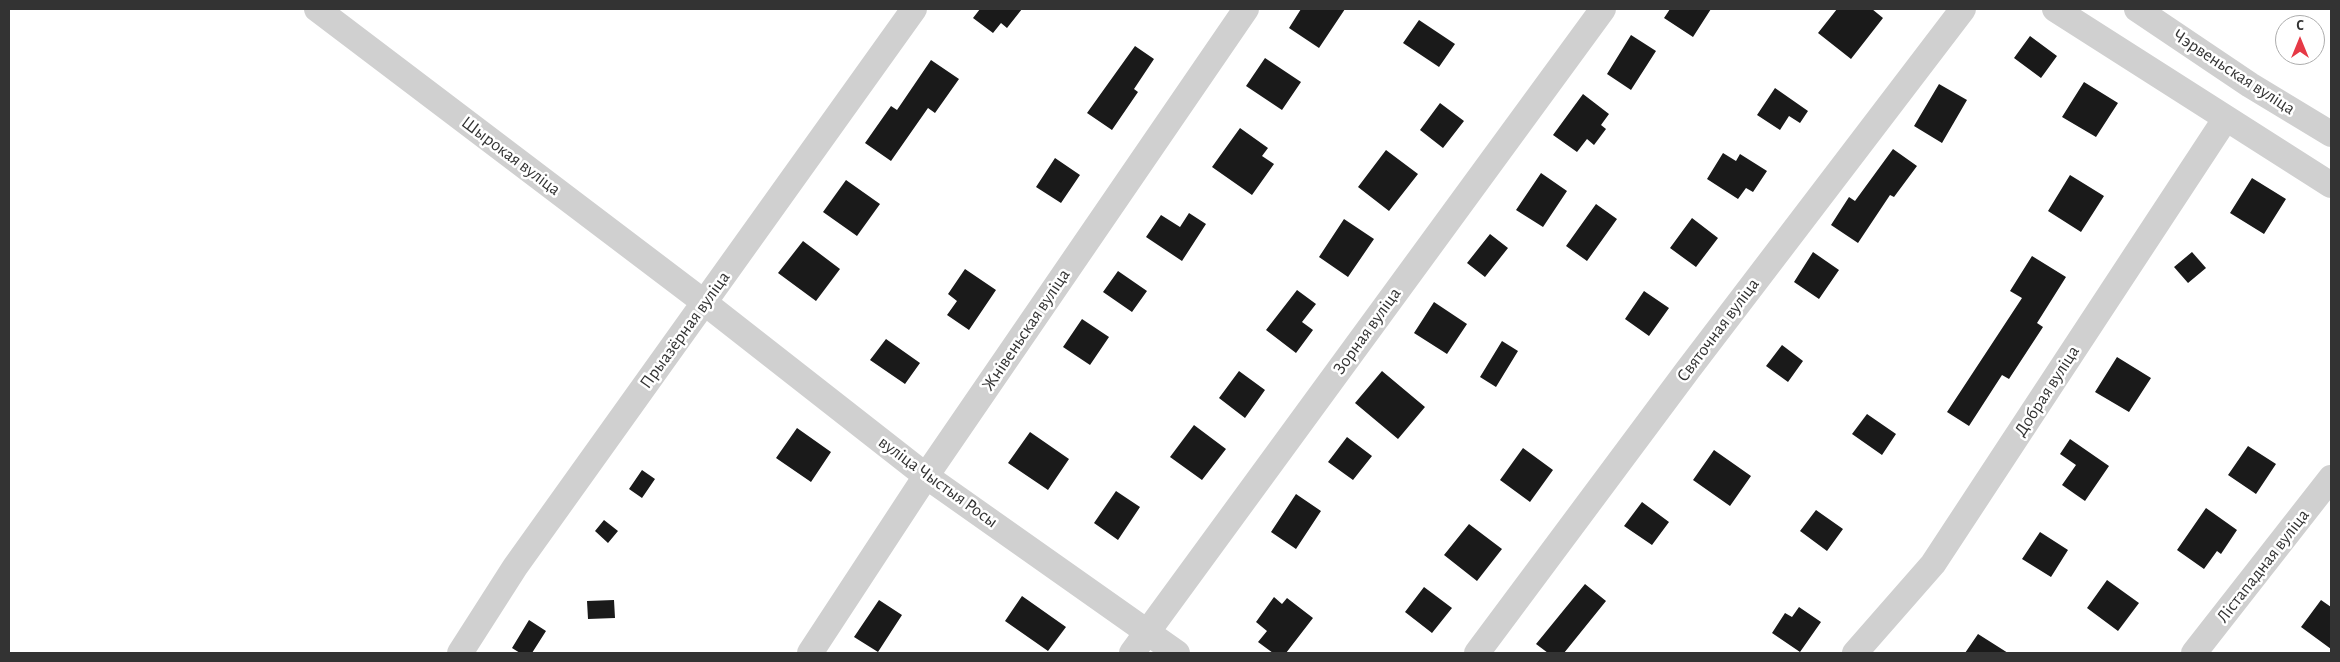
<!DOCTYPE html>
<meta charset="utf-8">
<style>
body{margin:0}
#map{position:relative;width:2340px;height:662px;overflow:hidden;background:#fff;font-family:"Alegreya Sans",sans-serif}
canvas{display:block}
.frame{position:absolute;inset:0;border:10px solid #333;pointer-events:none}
.north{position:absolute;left:2275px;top:15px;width:50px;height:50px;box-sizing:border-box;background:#fff;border:1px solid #adadad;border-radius:50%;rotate:0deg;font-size:14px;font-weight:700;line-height:20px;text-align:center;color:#333}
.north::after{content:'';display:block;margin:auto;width:18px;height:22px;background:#e63946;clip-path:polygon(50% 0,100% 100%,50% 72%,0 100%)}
</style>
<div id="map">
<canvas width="2340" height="662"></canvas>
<div class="frame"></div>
<div class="north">С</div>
</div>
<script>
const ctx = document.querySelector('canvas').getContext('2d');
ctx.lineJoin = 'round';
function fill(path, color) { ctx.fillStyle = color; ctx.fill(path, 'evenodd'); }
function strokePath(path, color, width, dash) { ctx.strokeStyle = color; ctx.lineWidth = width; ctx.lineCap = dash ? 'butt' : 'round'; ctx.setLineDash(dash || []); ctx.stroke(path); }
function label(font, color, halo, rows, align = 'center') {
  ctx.font = font + ' "Alegreya Sans",sans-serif'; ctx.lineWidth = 5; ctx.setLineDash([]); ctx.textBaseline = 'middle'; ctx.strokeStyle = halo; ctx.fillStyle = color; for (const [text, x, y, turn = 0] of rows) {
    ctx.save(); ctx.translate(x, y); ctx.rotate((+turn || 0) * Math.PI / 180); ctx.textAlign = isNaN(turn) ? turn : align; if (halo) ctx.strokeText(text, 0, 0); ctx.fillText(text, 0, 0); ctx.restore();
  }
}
fill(new Path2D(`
 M 980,9 L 1022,9 L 1007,28 L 1001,23 L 993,33 L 973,18 Z
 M 1301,9 L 1345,9 L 1319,48 L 1289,28 Z
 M 1670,9 L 1711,9 L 1693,37 L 1664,18 Z
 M 1837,9 L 1872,9 L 1883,18 L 1851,59 L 1818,33 Z
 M 1419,20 L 1455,44 L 1439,67 L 1403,43 Z
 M 1631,35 L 1656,51 L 1631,90 L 1607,74 Z
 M 2030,36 L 2057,56 L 2041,78 L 2014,58 Z
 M 1135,46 L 1154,59 L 1134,89 L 1138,92 L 1112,130 L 1087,113 Z
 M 1265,58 L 1301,82 L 1282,110 L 1246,86 Z
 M 931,60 L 959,79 L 935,113 L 928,108 L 891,161 L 865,143 L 891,106 L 897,110 Z
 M 2084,82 L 2118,103 L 2096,137 L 2062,117 Z
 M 1939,84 L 1967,100 L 1942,143 L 1914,126 Z
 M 1775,88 L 1808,111 L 1800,123 L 1789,116 L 1780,130 L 1757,115 Z
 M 1583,94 L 1609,114 L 1601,125 L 1606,129 L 1594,145 L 1587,139 L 1577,152 L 1553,135 Z
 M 1440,103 L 1464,121 L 1443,148 L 1420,130 Z
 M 1240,128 L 1268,148 L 1262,156 L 1274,164 L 1252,195 L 1212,167 Z
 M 1893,149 L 1917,166 L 1894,197 L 1890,195 L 1858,243 L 1831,225 L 1849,197 L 1855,201 Z
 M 1386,150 L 1418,174 L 1389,211 L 1358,187 Z
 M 1723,153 L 1736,161 L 1740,154 L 1767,171 L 1753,192 L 1746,188 L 1738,199 L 1707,179 Z
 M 1055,158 L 1080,175 L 1061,203 L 1036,187 Z
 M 1541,173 L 1567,191 L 1543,227 L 1516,210 Z
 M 2070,175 L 2104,196 L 2081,232 L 2048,211 Z
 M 2252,178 L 2286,199 L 2264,234 L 2230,213 Z
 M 846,180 L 880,204 L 857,236 L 823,212 Z
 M 1596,204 L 1617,219 L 1587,261 L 1566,246 Z
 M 1189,213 L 1206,224 L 1182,261 L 1146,237 L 1161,215 L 1180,227 Z
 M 1692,218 L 1718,238 L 1696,267 L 1670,248 Z
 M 1344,219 L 1374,239 L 1348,277 L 1319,257 Z
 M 1490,234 L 1508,248 L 1485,277 L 1467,263 Z
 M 803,241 L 840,269 L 816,301 L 778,273 Z
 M 1813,252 L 1839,270 L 1819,299 L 1794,282 Z
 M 2192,252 L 2206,268 L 2188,283 L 2174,267 Z
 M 2032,256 L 2066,277 L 2037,323 L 2043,327 L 2009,379 L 2002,375 L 1969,426 L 1947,412 L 2022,298 L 2010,291 Z
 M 965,269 L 996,290 L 969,330 L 947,315 L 957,301 L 948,294 Z
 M 1118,271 L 1147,291 L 1132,312 L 1103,292 Z
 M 1297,290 L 1316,304 L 1302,322 L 1313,330 L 1296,353 L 1266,330 Z
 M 1644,291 L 1669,308 L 1649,336 L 1625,319 Z
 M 1434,302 L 1467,324 L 1447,354 L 1414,333 Z
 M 1082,319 L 1109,337 L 1090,365 L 1063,347 Z
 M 886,339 L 920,363 L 905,384 L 870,360 Z
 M 1502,341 L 1518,351 L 1496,387 L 1480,377 Z
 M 1782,345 L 1803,361 L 1788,382 L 1766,366 Z
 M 2117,357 L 2151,378 L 2129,412 L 2095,392 Z
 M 1239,371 L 1265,390 L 1245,418 L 1219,398 Z
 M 1382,371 L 1425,407 L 1398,439 L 1355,403 Z
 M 1867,414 L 1896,434 L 1882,455 L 1852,434 Z
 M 1194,425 L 1226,449 L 1202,480 L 1170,457 Z
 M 797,428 L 831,452 L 811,482 L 776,458 Z
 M 1030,432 L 1069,459 L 1048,490 L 1008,463 Z
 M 1347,437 L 1372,456 L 1353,480 L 1328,462 Z
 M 2070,439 L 2109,466 L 2085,501 L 2062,485 L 2076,465 L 2060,454 Z
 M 2248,446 L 2276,464 L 2256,494 L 2228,475 Z
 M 1523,448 L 1553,470 L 1530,502 L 1500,480 Z
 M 1714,450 L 1751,476 L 1730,506 L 1693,480 Z
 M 642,470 L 655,479 L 642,498 L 629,489 Z
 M 1116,491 L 1140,507 L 1118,540 L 1094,523 Z
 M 1296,494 L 1321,511 L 1296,549 L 1271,532 Z
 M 1642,502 L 1669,522 L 1652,545 L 1624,526 Z
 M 2206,508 L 2237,530 L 2221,554 L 2217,551 L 2204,569 L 2177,550 Z
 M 1816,510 L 1843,529 L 1827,551 L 1800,531 Z
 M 604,520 L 618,531 L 608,543 L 595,531 Z
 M 1469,524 L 1502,549 L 1477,581 L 1444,555 Z
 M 2040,532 L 2068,550 L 2051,577 L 2022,559 Z
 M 2107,580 L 2139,603 L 2118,631 L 2087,608 Z
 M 1585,584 L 1606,601 L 1564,653 L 1548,653 L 1536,644 Z
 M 1424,587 L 1452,608 L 1432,633 L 1405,612 Z
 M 1022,596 L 1066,627 L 1048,651 L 1005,621 Z
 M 1274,597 L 1282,604 L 1287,598 L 1313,618 L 1286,653 L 1273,653 L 1258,642 L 1267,631 L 1256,622 Z
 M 614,600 L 615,618 L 588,619 L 587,601 Z
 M 879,600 L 902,615 L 878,652 L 854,637 Z
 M 2321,600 L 2331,607 L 2331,649 L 2301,627 Z
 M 1799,607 L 1821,622 L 1800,652 L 1772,633 L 1785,613 L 1792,617 Z
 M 529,620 L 546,631 L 532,653 L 520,653 L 512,648 Z
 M 1978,634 L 2008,653 L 1965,653 Z`), '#1a1a1a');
strokePath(new Path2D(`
 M 317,9 L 705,303 L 926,476 L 1177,653
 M 2055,9 L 2331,185
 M 2137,9 L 2250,85 L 2331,134
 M 460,653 L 515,567 L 914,9
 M 810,653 L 926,476 L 1246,9
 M 1132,653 L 1603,9
 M 1477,653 L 1687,371 L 1963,9
 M 1855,653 L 1933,564 L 2226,118
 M 2194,653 L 2331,478`), '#d0d0d0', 26);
label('18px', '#333', '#fff', [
 ["Чэрвеньская вуліца",2234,72,33],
 ["Шырокая вуліца",511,156,37],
 ["Прыазёрная вуліца",685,330,-54],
 ["Жнівеньская вуліца",1026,330,-56],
 ["Святочная вуліца",1718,330,-53],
 ["Зорная вуліца",1367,331,-54],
 ["Добрая вуліца",2047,391,-57],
 ["вуліца Чыстыя Росы",938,482,36],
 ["Лістападная вуліца",2263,566,-52]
]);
</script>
